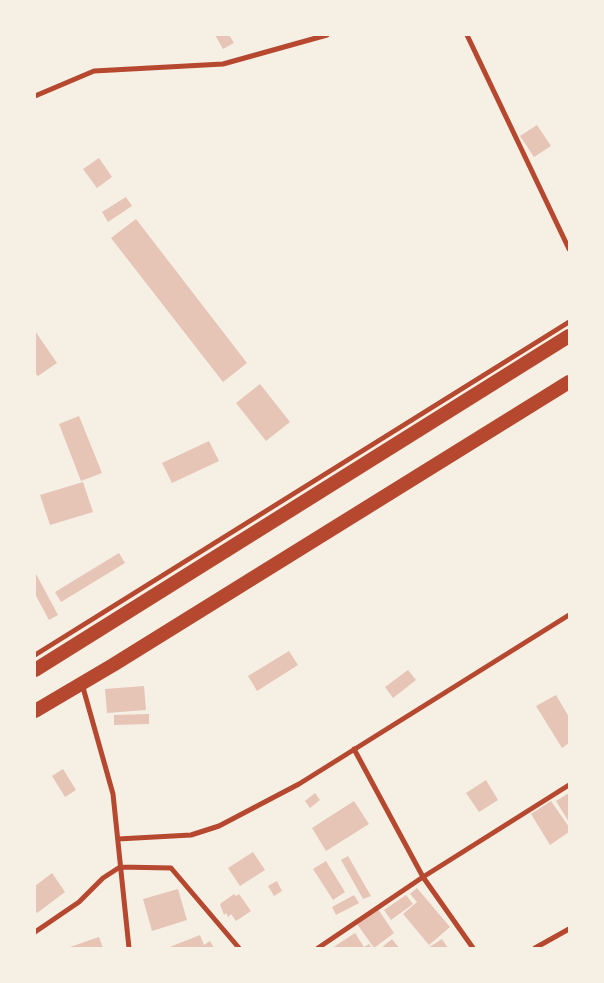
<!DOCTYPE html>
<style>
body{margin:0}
#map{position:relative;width:604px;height:983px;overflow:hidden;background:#f6efe4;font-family:Mulish,sans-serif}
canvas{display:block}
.frame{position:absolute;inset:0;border:36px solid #f6efe4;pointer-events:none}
</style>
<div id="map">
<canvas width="604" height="983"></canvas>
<div class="frame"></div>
</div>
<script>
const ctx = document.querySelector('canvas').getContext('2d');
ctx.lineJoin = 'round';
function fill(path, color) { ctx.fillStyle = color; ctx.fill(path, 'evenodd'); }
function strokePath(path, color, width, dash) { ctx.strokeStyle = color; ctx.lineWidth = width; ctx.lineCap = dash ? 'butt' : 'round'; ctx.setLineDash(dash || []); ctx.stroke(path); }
fill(new Path2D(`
 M 215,35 L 229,35 L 234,43 L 223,49 Z
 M 537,125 L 551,146 L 534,157 L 520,136 Z
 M 99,158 L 112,177 L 97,188 L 83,169 Z
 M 126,197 L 132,206 L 108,222 L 102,212 Z
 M 136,219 L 247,363 L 223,382 L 111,238 Z
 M 35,331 L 57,363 L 38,376 L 35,373 Z
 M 260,384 L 290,422 L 266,441 L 236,403 Z
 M 79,416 L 102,473 L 81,481 L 59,424 Z
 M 209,441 L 219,461 L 172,483 L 162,463 Z
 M 83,482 L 93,512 L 50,525 L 40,495 Z
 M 119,553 L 125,563 L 61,602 L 55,592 Z
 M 35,572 L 58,615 L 49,620 L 35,594 Z
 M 289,651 L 298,665 L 257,691 L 248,676 Z
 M 408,670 L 416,680 L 393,698 L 385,687 Z
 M 144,686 L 146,710 L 107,713 L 105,689 Z
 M 556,695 L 569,717 L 569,743 L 562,748 L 536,706 Z
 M 149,714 L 149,724 L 114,725 L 114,715 Z
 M 63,769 L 76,790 L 65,797 L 52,776 Z
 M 486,780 L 498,800 L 479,812 L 466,793 Z
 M 315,793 L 320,800 L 310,808 L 305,801 Z
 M 569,793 L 569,822 L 556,801 Z
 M 354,801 L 369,824 L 326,851 L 312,828 Z
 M 551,801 L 569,827 L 569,832 L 550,845 L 531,814 Z
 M 253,852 L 265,870 L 240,886 L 228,868 Z
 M 348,856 L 371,896 L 363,899 L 341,860 Z
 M 326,861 L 345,892 L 333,900 L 313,869 Z
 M 52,873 L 65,892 L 37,913 L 35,910 L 35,886 Z
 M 277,881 L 282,891 L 274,896 L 268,886 Z
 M 417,888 L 450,927 L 429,945 L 403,914 L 417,902 L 410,894 Z
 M 178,889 L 187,920 L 152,931 L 143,899 Z
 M 234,894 L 236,896 L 239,894 L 251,911 L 236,921 L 231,914 L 228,917 L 226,913 L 224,915 L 220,904 Z
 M 354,895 L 359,903 L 336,915 L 332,907 Z
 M 406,895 L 413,904 L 391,920 L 384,910 Z
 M 378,909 L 394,933 L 374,948 L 357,924 Z
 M 355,933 L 364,947 L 369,944 L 372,948 L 332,948 Z
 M 200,935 L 204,945 L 210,941 L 214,948 L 167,948 Z
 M 99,937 L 103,948 L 67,948 Z
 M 392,939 L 399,948 L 381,948 Z
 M 442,939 L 448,948 L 428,948 Z`), '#e6c5b7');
strokePath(new Path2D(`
 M 467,35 L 569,249
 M 35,96 L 94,71 L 223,64 L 327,35
 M 35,655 L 569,322
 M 82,684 L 113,794 L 129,948
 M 354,749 L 423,877 L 473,948
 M 118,839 L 191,835 L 219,826 L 299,784 L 569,615
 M 35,932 L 79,902 L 103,878 L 120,867 L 171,868 L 239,948
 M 318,948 L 423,877 L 569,785
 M 535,948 L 569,929`), '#b5482f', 5);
strokePath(new Path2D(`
 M 35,670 L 569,336
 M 35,711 L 113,665 L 569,382`), '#b5482f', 14);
</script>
